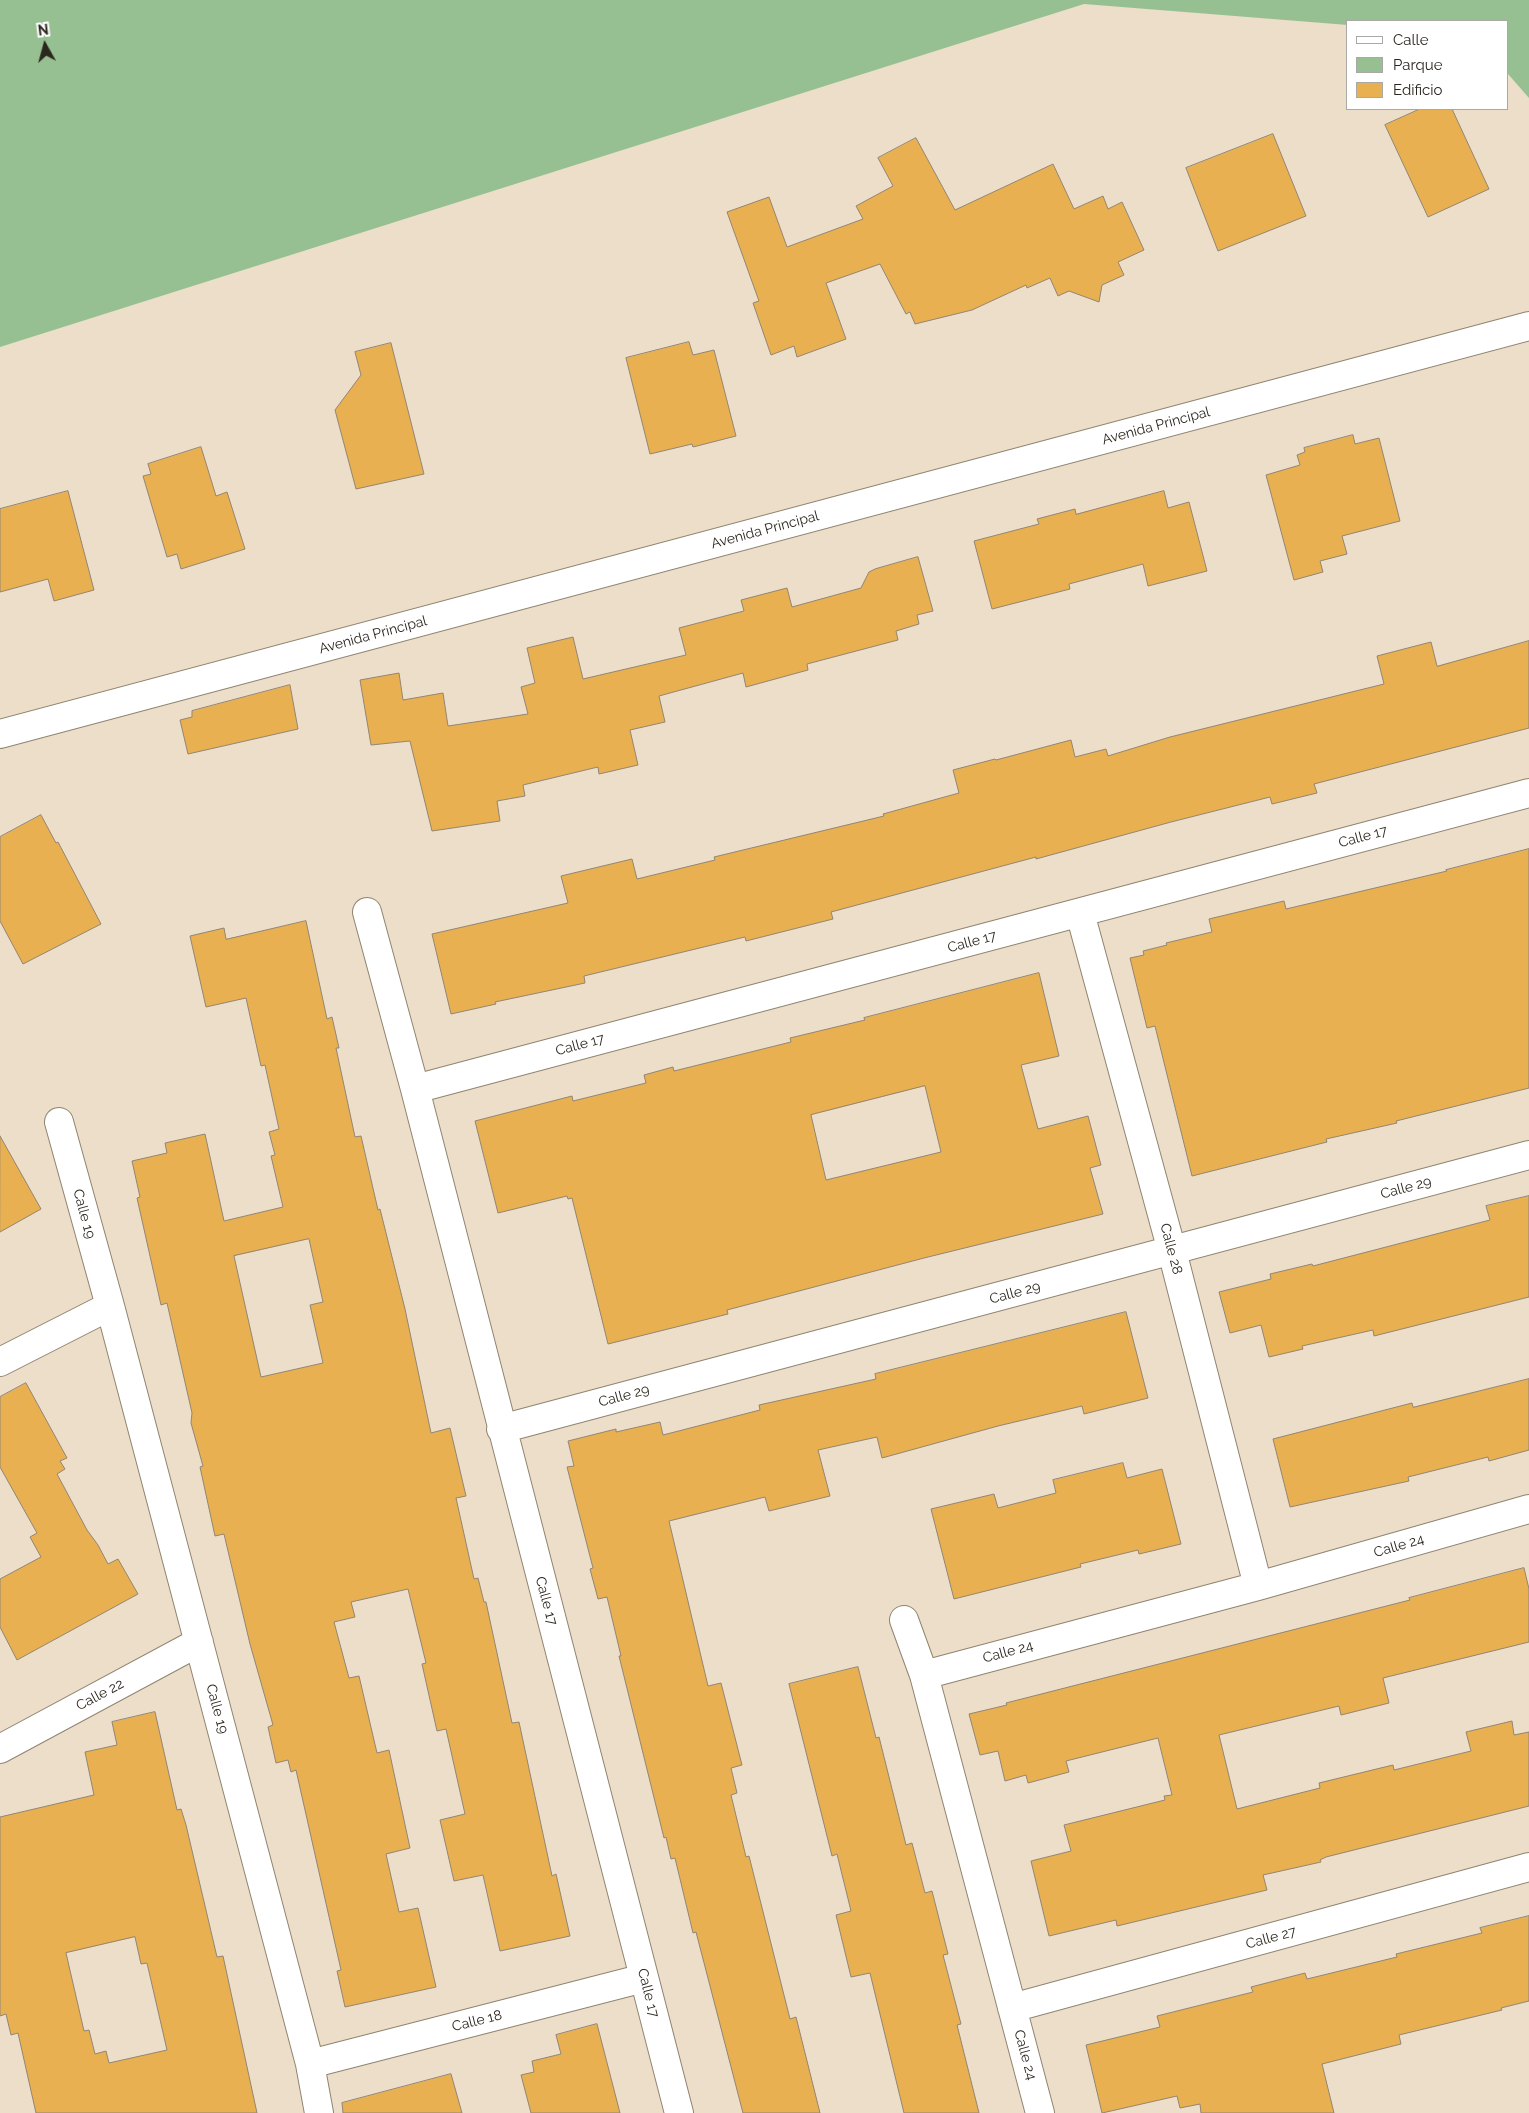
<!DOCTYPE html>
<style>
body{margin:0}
#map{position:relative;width:1529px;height:2113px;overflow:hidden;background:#ecdec9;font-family:Raleway,sans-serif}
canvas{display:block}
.legend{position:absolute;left:1346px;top:20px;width:162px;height:90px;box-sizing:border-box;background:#fff;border:1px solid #aaa8a5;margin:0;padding:6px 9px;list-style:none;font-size:15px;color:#2b261e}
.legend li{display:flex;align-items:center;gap:10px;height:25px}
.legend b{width:25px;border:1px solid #aaa8a5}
.north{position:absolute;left:20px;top:20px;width:50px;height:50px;-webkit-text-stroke:4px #fff;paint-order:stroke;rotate:353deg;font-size:14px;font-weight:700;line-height:20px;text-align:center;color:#2b261e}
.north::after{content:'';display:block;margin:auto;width:18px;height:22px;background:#2b261e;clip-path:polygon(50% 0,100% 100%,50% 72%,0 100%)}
</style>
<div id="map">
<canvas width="1529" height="2113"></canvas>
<ul class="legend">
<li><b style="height:6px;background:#fff"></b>Calle</li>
<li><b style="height:14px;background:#96c091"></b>Parque</li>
<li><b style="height:14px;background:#e8b051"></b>Edificio</li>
</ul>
<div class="north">N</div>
</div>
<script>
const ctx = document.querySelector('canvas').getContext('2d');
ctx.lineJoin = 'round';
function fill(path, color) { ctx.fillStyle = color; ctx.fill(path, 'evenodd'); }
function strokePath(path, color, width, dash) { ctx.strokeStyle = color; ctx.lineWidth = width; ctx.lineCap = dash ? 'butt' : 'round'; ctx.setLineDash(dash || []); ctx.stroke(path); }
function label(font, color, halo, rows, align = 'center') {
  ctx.font = font + ' Raleway,sans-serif'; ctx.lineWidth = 4.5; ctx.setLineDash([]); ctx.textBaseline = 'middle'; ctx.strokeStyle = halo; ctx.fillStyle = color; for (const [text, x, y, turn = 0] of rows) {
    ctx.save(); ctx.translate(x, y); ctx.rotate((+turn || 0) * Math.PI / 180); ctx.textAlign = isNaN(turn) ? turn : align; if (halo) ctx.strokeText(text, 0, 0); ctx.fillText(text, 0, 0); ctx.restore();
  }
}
fill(new Path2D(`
 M 0,0 L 1529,0 L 1529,98 L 1508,74 L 1508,21 L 1348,21 L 1348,25 L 1084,4 L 0,347 Z`), '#96c091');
const building = new Path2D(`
 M 1420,109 L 1452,109 L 1489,189 L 1428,217 L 1385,125 Z
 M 1273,134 L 1306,216 L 1218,251 L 1186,168 Z
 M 916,138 L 955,210 L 1053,164 L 1074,209 L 1103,196 L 1108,209 L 1122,202 L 1144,250 L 1118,262 L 1124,275 L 1102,285 L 1099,302 L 1069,291 L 1058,296 L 1050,278 L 1027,288 L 1026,285 L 972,310 L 915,324 L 910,312 L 906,314 L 880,264 L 826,283 L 846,339 L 797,357 L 794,346 L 771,355 L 753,303 L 759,301 L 727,212 L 769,197 L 787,247 L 863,219 L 856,206 L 893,186 L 878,158 Z
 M 689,342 L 693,355 L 714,350 L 736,436 L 693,447 L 692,444 L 650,454 L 626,358 Z
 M 391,343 L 424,474 L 356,489 L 335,410 L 361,375 L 355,352 Z
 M 1353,435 L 1355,444 L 1379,438 L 1400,521 L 1342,536 L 1347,554 L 1320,561 L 1323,572 L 1294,580 L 1266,475 L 1300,465 L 1297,455 L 1305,452 L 1304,448 Z
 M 201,447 L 216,496 L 227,492 L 245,549 L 181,569 L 177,554 L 167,557 L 143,476 L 151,474 L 148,464 Z
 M 68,491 L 94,590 L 54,601 L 48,579 L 0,592 L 0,509 Z
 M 1164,491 L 1168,508 L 1189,502 L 1207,571 L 1148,586 L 1143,564 L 1069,584 L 1070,589 L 992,609 L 974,541 L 1039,524 L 1037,519 L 1075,509 L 1076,514 Z
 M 918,557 L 933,611 L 917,615 L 919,624 L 896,631 L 898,640 L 807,664 L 808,670 L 746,687 L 743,673 L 659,696 L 665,722 L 630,730 L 638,765 L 599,774 L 598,767 L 523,785 L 525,796 L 497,801 L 500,821 L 432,831 L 410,741 L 371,745 L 360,680 L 399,673 L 403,700 L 443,693 L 448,726 L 528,714 L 521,687 L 535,683 L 527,648 L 573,637 L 583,679 L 686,655 L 679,628 L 744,611 L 741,600 L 787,588 L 792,607 L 861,588 L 869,572 L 875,569 Z
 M 1529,641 L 1529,728 L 1314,784 L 1317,793 L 1272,804 L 1270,797 L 1171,822 L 1036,859 L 1036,857 L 831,912 L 833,919 L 746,941 L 745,937 L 584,976 L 585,983 L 495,1002 L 496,1004 L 451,1014 L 432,934 L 568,903 L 561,876 L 632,859 L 637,879 L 715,860 L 714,857 L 884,816 L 883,814 L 959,793 L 953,770 L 995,759 L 996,760 L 1071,740 L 1075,757 L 1106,749 L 1108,756 L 1170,737 L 1384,684 L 1377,656 L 1431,642 L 1437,666 Z
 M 290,685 L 298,729 L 188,754 L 180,720 L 192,717 L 192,711 Z
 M 41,815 L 56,843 L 58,842 L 101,924 L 23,964 L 0,921 L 0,837 Z
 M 1529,849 L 1529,1088 L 1396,1121 L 1397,1123 L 1326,1139 L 1327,1142 L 1192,1176 L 1155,1026 L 1147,1028 L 1130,958 L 1144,955 L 1143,951 L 1167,945 L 1166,943 L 1212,932 L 1209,919 L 1284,901 L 1286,909 L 1447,871 L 1446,870 Z
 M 306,921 L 327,1019 L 332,1017 L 339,1048 L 336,1048 L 355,1137 L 361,1136 L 378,1210 L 380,1209 L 405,1309 L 431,1433 L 450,1428 L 466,1496 L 456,1498 L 474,1579 L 478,1578 L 484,1602 L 486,1602 L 512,1723 L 519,1722 L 552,1876 L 556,1874 L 570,1936 L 500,1951 L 483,1875 L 454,1881 L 440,1820 L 465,1814 L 446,1729 L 437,1731 L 422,1664 L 426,1663 L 408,1589 L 351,1602 L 355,1617 L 334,1622 L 349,1678 L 359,1676 L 377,1753 L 389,1750 L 410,1848 L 386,1854 L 399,1912 L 418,1908 L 436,1987 L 345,2007 L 337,1971 L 341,1970 L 296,1770 L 291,1772 L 288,1760 L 276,1763 L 268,1727 L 273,1725 L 250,1644 L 224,1534 L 215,1536 L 200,1467 L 203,1466 L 191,1423 L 192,1413 L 167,1303 L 161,1305 L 137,1198 L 140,1197 L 132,1161 L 167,1153 L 165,1143 L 205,1134 L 224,1221 L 283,1207 L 271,1156 L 275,1155 L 269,1132 L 279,1129 L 265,1065 L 261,1066 L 246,998 L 206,1007 L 190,936 L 224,928 L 226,939 ZM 309,1239 L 323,1302 L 310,1305 L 323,1363 L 261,1377 L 234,1256 Z
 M 1039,973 L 1059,1056 L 1021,1065 L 1038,1129 L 1088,1116 L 1101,1165 L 1090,1168 L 1103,1214 L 924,1258 L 727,1310 L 728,1314 L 608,1344 L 572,1198 L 568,1199 L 567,1196 L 498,1213 L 475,1121 L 572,1096 L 573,1101 L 646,1083 L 644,1075 L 673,1067 L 674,1071 L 791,1042 L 790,1038 L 865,1020 L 864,1018 ZM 925,1086 L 941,1152 L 826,1180 L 811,1115 Z
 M 0,1136 L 41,1209 L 0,1232 Z
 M 1529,1196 L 1529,1297 L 1374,1336 L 1373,1330 L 1302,1346 L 1303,1349 L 1269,1357 L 1261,1325 L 1230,1333 L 1219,1292 L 1271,1279 L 1270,1274 L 1312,1264 L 1313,1266 L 1490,1220 L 1486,1206 Z
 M 1126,1312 L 1148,1398 L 1084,1414 L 1082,1406 L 998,1426 L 882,1458 L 877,1437 L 818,1450 L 830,1496 L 769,1511 L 765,1497 L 669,1521 L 708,1686 L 721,1683 L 742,1765 L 731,1768 L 737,1793 L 731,1795 L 746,1857 L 749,1856 L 790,2019 L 796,2017 L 820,2113 L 743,2113 L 696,1932 L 693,1933 L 675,1858 L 671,1859 L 666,1837 L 664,1838 L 619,1656 L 621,1656 L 607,1597 L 598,1599 L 590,1569 L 593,1568 L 567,1467 L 574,1466 L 568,1441 L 616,1429 L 616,1432 L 660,1422 L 663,1435 L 760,1410 L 759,1405 L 876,1379 L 875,1374 Z
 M 1529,1379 L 1529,1450 L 1489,1461 L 1488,1457 L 1408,1477 L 1409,1481 L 1290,1507 L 1273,1439 L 1412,1403 L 1413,1407 Z
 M 26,1383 L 67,1458 L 60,1461 L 65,1469 L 57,1474 L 87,1530 L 98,1545 L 108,1564 L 118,1559 L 138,1594 L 17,1660 L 0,1627 L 0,1579 L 41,1557 L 30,1537 L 37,1533 L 0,1467 L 0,1397 Z
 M 1123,1463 L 1127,1478 L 1162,1469 L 1181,1544 L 1139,1554 L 1138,1550 L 1080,1564 L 1081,1567 L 954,1599 L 931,1509 L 994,1494 L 998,1508 L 1056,1493 L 1053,1480 Z
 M 1524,1568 L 1529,1589 L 1529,1642 L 1383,1678 L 1389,1703 L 1341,1715 L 1339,1706 L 1219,1735 L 1237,1809 L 1320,1788 L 1319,1783 L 1393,1765 L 1394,1770 L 1471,1751 L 1466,1732 L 1512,1721 L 1514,1735 L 1529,1732 L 1529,1806 L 1326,1857 L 1320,1860 L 1321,1862 L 1263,1875 L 1267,1890 L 1117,1926 L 1116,1920 L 1049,1936 L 1031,1861 L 1071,1851 L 1064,1825 L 1165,1800 L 1164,1796 L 1172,1795 L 1158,1738 L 1066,1761 L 1069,1772 L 1028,1783 L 1026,1775 L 1005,1781 L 998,1751 L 980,1755 L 969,1714 L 1007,1705 L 1006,1703 L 1410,1600 L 1409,1598 Z
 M 858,1667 L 876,1738 L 879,1737 L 906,1845 L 912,1843 L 925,1893 L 932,1891 L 948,1954 L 943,1955 L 961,2024 L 957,2025 L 979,2113 L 904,2113 L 870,1973 L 851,1977 L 836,1915 L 851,1911 L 837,1854 L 832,1856 L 789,1684 Z
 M 155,1712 L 177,1810 L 181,1809 L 186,1825 L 217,1957 L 223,1956 L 257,2113 L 36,2113 L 18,2033 L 11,2035 L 6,2014 L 0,2016 L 0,1817 L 94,1795 L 85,1752 L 117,1745 L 112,1722 ZM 135,1937 L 141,1964 L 147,1963 L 167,2050 L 109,2063 L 106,2051 L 95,2054 L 89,2030 L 84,2031 L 66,1953 Z
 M 1529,1916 L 1529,2001 L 1501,2008 L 1502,2010 L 1399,2035 L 1401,2044 L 1322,2064 L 1334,2113 L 1201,2113 L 1200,2104 L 1180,2108 L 1177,2096 L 1102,2113 L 1086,2045 L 1160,2027 L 1157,2016 L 1253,1992 L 1251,1987 L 1305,1973 L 1307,1979 L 1397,1957 L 1396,1954 L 1482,1933 L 1480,1928 Z
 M 597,2024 L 620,2113 L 531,2113 L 521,2075 L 534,2072 L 532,2061 L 561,2054 L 556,2035 Z
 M 451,2074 L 462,2113 L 343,2113 L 342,2103 Z`);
fill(building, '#e8b051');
strokePath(building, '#928572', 1);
const street = new Path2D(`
 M 0,734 L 1529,326
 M 367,912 L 415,1089 L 679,2113
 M 1080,913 L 1172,1251 L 1258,1586
 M 415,1089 L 1529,793
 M 59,1122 L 110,1306 L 310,2064 L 319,2113
 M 0,1362 L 110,1306
 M 501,1429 L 1529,1155
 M 904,1620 L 924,1675 L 1040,2113
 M 924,1675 L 1258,1586 L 1529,1509
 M 0,1749 L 199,1642
 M 1012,2008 L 1529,1867
 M 310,2064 L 644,1978`);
strokePath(street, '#908471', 30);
strokePath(street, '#fff', 28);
label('14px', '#2b261e', '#fff', [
 ["Avenida Principal",1156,426,-15],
 ["Avenida Principal",765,530,-15],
 ["Avenida Principal",373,635,-15],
 ["Calle 17",1363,837,-15],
 ["Calle 17",972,942,-15],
 ["Calle 17",580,1045,-15],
 ["Calle 29",1406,1188,-15],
 ["Calle 19",84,1214,75],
 ["Calle 28",1171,1249,75],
 ["Calle 29",1015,1293,-15],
 ["Calle 29",624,1396,-15],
 ["Calle 24",1399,1546,-16],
 ["Calle 17",546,1601,75],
 ["Calle 24",1008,1652,-15],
 ["Calle 22",100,1695,-28],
 ["Calle 19",217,1709,75],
 ["Calle 27",1271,1938,-15],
 ["Calle 17",648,1993,76],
 ["Calle 18",477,2021,-14],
 ["Calle 24",1025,2055,75]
]);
</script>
